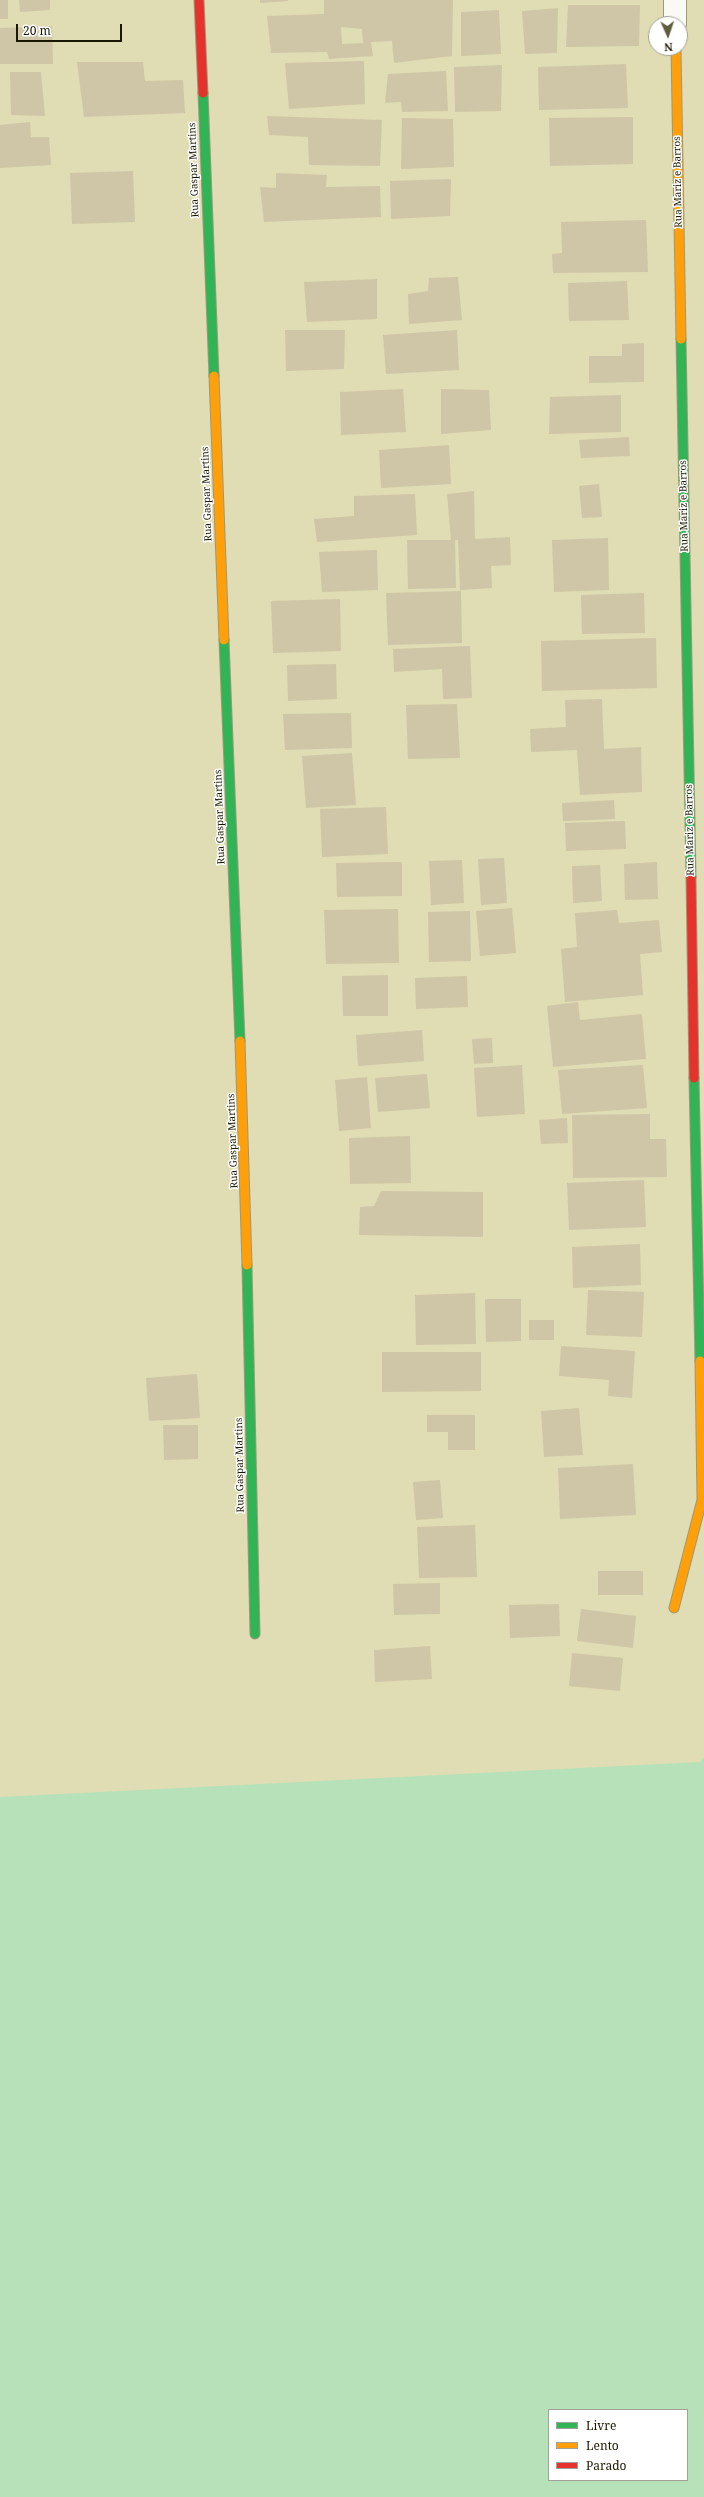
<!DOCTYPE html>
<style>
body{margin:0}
#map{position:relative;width:704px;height:2497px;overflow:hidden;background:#e0dcb3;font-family:"Noto Serif",serif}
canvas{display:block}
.legend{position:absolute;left:548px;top:2409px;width:140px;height:72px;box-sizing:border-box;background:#fff;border:1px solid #a3a299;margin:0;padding:5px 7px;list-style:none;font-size:12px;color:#1a1700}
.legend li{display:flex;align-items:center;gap:8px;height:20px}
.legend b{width:20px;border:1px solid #a3a299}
.north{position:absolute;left:648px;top:16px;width:40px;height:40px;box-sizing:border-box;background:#fff;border:1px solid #a3a299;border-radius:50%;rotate:177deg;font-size:11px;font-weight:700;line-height:16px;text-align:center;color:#1a1700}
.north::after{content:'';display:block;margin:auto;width:14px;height:18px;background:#5f5c3f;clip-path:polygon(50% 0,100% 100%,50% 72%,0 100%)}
.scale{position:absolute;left:16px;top:24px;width:106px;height:18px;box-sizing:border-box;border:2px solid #1a1700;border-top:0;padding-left:5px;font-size:12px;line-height:14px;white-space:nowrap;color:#1a1700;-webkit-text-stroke:3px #fff;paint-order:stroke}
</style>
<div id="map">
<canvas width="704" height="2497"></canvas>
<ul class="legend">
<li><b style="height:5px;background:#30b455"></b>Livre</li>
<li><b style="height:5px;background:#ff9f0a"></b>Lento</li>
<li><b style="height:5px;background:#e5322d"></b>Parado</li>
</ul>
<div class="north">N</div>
<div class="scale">20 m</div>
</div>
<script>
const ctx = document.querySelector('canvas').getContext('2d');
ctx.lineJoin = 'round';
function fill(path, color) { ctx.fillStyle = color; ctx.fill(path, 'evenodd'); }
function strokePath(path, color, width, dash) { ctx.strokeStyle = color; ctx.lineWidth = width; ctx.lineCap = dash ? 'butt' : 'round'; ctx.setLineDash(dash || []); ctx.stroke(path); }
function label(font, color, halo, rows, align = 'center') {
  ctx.font = font + ' "Noto Serif",serif'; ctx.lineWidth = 3; ctx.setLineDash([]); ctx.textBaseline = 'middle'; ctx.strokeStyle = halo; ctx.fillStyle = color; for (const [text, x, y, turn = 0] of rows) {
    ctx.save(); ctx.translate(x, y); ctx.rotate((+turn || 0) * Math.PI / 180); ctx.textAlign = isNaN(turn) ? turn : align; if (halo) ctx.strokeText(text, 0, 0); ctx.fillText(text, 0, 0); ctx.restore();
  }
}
fill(new Path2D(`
 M 704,1758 L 704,2497 L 0,2497 L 0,1797 L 700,1762 ZM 549,2410 L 687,2410 L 687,2480 L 549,2480 Z`), '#b6e1b9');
fill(new Path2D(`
 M 0,0 L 8,0 L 8,19 L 0,19 Z
 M 19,0 L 50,0 L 50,10 L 20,12 Z
 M 260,0 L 288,0 L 288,1 L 260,3 Z
 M 324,0 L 453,0 L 452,56 L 394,63 L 392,41 L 371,42 L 373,56 L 329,59 L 327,52 L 271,53 L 267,16 L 324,14 ZM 341,27 L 362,29 L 363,43 L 342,44 Z
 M 568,5 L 640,5 L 639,46 L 566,47 Z
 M 558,8 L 557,53 L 525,54 L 522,11 Z
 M 499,10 L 501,54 L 461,56 L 461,12 Z
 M 52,26 L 53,64 L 0,64 L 0,28 Z
 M 364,61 L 365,104 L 289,109 L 285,63 Z
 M 77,62 L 143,62 L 145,81 L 183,80 L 185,113 L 84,117 Z
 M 626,64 L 628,108 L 539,110 L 538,67 Z
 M 502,65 L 501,111 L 455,112 L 454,67 Z
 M 446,71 L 448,111 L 402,112 L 401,102 L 385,103 L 388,74 Z
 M 10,72 L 41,72 L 45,116 L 11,115 Z
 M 267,116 L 382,120 L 380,166 L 309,165 L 308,137 L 269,135 Z
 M 633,117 L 633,164 L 550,166 L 549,118 Z
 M 402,118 L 453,119 L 454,167 L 401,169 Z
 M 30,122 L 31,137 L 49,137 L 51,165 L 0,168 L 0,125 Z
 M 133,171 L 135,222 L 72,224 L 70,173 Z
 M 276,173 L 327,175 L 326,187 L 380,186 L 381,217 L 264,222 L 260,187 L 276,188 Z
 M 451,179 L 450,216 L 391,219 L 390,181 Z
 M 646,220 L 648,272 L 553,273 L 552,254 L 562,253 L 561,222 Z
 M 458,277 L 462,320 L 409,324 L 408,294 L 428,291 L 429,278 Z
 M 377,279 L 377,319 L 307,322 L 304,282 Z
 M 627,281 L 629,320 L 569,321 L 568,283 Z
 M 285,330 L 345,330 L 344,369 L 286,371 Z
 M 457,330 L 459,370 L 386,374 L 383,335 Z
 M 644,343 L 644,382 L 589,383 L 589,356 L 622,356 L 622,344 Z
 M 403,389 L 406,432 L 341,435 L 340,392 Z
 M 441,389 L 489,390 L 491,430 L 441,434 Z
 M 621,395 L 621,432 L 549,434 L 550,397 Z
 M 629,437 L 630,456 L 581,458 L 579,440 Z
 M 449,445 L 451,484 L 381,488 L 379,450 Z
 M 599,484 L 602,517 L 582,518 L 579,486 Z
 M 474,491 L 475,539 L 510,537 L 511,565 L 491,566 L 492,588 L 460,590 L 458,540 L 455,540 L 456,588 L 408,589 L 407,540 L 451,540 L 447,494 Z
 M 415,494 L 417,535 L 317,542 L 314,519 L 354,516 L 354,496 Z
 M 608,538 L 609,590 L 554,592 L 552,540 Z
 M 377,550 L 378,590 L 322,592 L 319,552 Z
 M 461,591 L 462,643 L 388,645 L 386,593 Z
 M 644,593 L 645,633 L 582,634 L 581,595 Z
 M 340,599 L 341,651 L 273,653 L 271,601 Z
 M 656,638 L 657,688 L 542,691 L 541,641 Z
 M 470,646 L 472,698 L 443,699 L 442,669 L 394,672 L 393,649 Z
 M 336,664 L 337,699 L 288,701 L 287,665 Z
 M 602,699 L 604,749 L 641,747 L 642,792 L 580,795 L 577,750 L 531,752 L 530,729 L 566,727 L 565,700 Z
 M 457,704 L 460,758 L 408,759 L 406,705 Z
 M 351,713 L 352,748 L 285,750 L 283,714 Z
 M 352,753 L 356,805 L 306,808 L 302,756 Z
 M 614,800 L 615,819 L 563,821 L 562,803 Z
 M 386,807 L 388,854 L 322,857 L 320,809 Z
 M 625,821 L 626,849 L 566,851 L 565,823 Z
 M 504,858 L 507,903 L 481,905 L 478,859 Z
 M 462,860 L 464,903 L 431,905 L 429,861 Z
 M 402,862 L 402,896 L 337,897 L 336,863 Z
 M 657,862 L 658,899 L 625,900 L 624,864 Z
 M 600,865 L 602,901 L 573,903 L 572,866 Z
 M 512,908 L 516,953 L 480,956 L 476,911 Z
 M 398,909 L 399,963 L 326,964 L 324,910 Z
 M 617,910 L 619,923 L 659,920 L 662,952 L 640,954 L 643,995 L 565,1002 L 561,949 L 577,947 L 575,913 Z
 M 470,911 L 471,961 L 429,962 L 428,912 Z
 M 388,975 L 388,1016 L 343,1016 L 342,976 Z
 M 467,976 L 468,1007 L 416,1009 L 415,978 Z
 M 578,1002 L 580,1020 L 642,1014 L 646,1059 L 553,1067 L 547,1006 Z
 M 422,1030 L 424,1061 L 358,1066 L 356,1035 Z
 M 492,1038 L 493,1063 L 474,1064 L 472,1039 Z
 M 522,1065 L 525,1114 L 477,1117 L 474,1068 Z
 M 643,1065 L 647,1108 L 562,1114 L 558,1070 Z
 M 427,1074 L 430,1108 L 378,1112 L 375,1078 Z
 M 367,1077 L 371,1128 L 339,1131 L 335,1080 Z
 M 650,1114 L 650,1139 L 666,1139 L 667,1177 L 573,1178 L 572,1115 Z
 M 567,1118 L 568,1143 L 541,1144 L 539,1120 Z
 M 410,1136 L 411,1183 L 350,1184 L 349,1138 Z
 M 644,1180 L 646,1227 L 569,1230 L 567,1183 Z
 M 381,1191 L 483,1192 L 483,1237 L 359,1235 L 360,1207 L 374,1206 Z
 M 640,1244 L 641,1285 L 573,1288 L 572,1247 Z
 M 588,1290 L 644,1292 L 642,1337 L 586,1335 Z
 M 475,1293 L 476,1344 L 416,1345 L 415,1295 Z
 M 485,1299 L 521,1299 L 521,1341 L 486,1342 Z
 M 529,1320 L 554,1320 L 554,1340 L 529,1340 Z
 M 561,1346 L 635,1351 L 632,1398 L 608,1396 L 609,1380 L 559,1376 Z
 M 382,1352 L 481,1352 L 481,1391 L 382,1392 Z
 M 197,1374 L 200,1418 L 149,1421 L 146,1378 Z
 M 579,1408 L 583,1455 L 544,1457 L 541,1411 Z
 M 427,1415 L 475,1415 L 475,1450 L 448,1450 L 448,1432 L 427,1432 Z
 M 163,1425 L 198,1425 L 198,1459 L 164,1460 Z
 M 633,1464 L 636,1515 L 560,1519 L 558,1468 Z
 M 440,1480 L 443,1518 L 416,1520 L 413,1482 Z
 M 475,1525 L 477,1577 L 419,1578 L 417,1527 Z
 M 598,1571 L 643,1571 L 643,1595 L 598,1595 Z
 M 440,1583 L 440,1614 L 394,1615 L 393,1584 Z
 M 559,1604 L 560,1636 L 510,1638 L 509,1605 Z
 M 581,1609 L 636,1616 L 633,1648 L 577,1641 Z
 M 430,1646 L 432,1679 L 375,1682 L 374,1650 Z
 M 572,1653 L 623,1658 L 620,1691 L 569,1686 Z`), '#cfc6a7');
const street = new Path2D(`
 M 675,0 L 675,24`);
const fast = new Path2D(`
 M 203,93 L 214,376
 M 681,339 L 691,877
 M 224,640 L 240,1041
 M 694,1078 L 700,1361
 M 247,1265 L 255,1634`);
const slow = new Path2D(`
 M 676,48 L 681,339
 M 214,376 L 224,640
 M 240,1041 L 247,1265
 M 674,1608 L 702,1500 L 700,1361`);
const jam = new Path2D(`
 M 199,0 L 203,93
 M 691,877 L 694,1078`);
strokePath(street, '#9c9978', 24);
strokePath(fast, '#9c9978', 11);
strokePath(slow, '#9c9978', 11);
strokePath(jam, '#9c9978', 11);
strokePath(street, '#fafaf4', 22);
strokePath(fast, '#30b455', 9);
strokePath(slow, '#ff9f0a', 9);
strokePath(jam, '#e5322d', 9);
label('10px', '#1a1700', '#fff', [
 ["Rua Gaspar Martins",194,170,-92],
 ["Rua Mariz e Barros",678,182,-91],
 ["Rua Gaspar Martins",207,494,-92],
 ["Rua Mariz e Barros",684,506,-91],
 ["Rua Gaspar Martins",220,817,-92],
 ["Rua Mariz e Barros",690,830,-91],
 ["Rua Gaspar Martins",233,1141,-92],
 ["Rua Gaspar Martins",240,1465,-91]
]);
</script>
